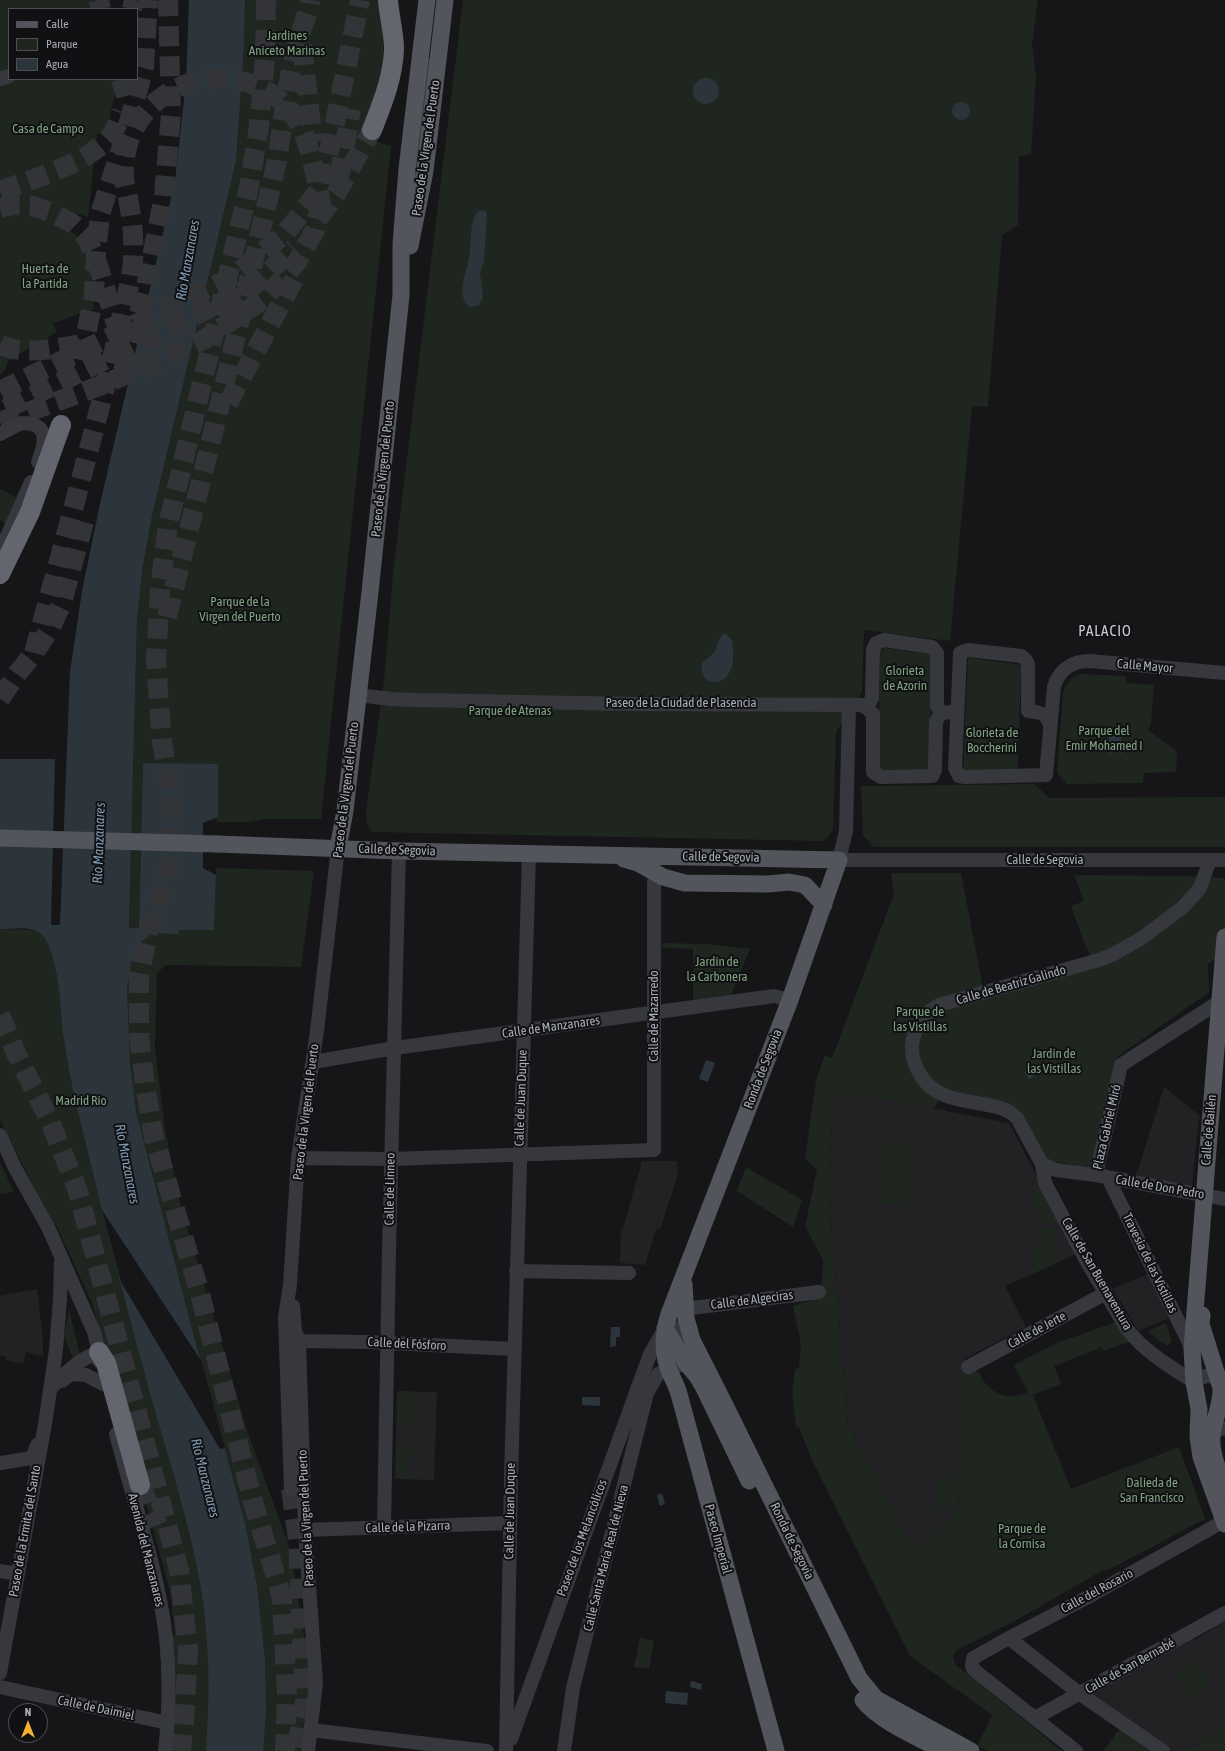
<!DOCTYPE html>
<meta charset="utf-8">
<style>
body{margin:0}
#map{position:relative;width:1225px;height:1751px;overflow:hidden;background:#161618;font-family:"Asap Condensed",sans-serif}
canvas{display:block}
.legend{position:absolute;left:8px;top:8px;width:130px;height:72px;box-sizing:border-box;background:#111113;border:1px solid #4d4f55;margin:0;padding:5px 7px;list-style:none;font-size:12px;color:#a8adb8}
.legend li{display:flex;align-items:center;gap:8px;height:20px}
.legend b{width:20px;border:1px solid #4d4f55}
.north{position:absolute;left:8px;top:1703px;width:40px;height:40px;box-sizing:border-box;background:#111113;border:1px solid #4d4f55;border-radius:50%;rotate:0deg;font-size:11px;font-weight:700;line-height:16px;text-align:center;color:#a8adb8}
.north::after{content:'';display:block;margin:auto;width:14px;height:18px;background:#f2b134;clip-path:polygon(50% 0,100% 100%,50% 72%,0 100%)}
</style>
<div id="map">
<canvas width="1225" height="1751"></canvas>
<ul class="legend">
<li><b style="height:5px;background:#53555c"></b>Calle</li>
<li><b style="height:11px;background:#1e261f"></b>Parque</li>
<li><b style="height:11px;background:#2c353c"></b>Agua</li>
</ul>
<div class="north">N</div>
</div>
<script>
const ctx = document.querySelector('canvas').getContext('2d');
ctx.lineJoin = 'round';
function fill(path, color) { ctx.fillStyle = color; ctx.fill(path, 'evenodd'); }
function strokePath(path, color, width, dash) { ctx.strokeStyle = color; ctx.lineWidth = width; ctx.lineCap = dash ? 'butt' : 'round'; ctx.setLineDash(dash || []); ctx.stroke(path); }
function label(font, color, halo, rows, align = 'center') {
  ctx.font = font + ' "Asap Condensed",sans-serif'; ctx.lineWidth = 4; ctx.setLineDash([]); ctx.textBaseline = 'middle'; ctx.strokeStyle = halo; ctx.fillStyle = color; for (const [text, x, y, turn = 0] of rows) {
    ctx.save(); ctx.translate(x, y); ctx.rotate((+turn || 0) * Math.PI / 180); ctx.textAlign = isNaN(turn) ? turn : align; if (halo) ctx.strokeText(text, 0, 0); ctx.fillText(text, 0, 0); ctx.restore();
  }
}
fill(new Path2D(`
 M 1164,1087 L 1199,1115 L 1192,1186 L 1136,1176 Z
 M 834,1094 L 869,1096 L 1009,1123 L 1077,1254 L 1005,1286 L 1026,1327 L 964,1359 L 957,1480 L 959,1511 L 914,1549 L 848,1425 L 828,1189 Z
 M 642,1161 L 677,1161 L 678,1175 L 660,1229 L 656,1229 L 645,1265 L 620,1263 L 621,1229 L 623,1229 Z
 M 1150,1273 L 1170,1312 L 1167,1319 L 1138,1331 L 1113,1289 Z
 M 37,1289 L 43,1339 L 43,1356 L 26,1352 L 23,1364 L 6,1360 L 6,1357 L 0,1355 L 0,1296 Z
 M 397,1391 L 437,1392 L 434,1480 L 395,1479 Z
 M 1225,1621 L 1225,1751 L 1171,1751 L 1092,1695 L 1194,1638 L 1195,1640 Z`), '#222225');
fill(new Path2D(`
 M 0,0 L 108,0 L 111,9 L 9,9 L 9,79 L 116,79 L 118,82 L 106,133 L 97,134 L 88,217 L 70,211 L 65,227 L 87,243 L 94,309 L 53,323 L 57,332 L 8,361 L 6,368 L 0,375 Z
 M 245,0 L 379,0 C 384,36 387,73 373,107 C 369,116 364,124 360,132 L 378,142 L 391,146 L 321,819 L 264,819 L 250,822 L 217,822 L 218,765 L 143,763 L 139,928 L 129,928 L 137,618 L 143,566 L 152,516 L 236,161 L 244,49 Z
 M 463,0 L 1038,0 L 1032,44 L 1036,76 L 1031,154 L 1019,156 L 1018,225 L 1002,235 L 988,407 L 972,406 L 950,641 L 864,630 L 862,692 L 836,732 L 833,829 L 828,837 L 822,841 L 372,832 C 364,824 366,814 367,804 L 384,681 L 393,573 Z
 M 0,489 L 18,498 L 5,523 L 0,520 Z
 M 884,648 L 929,654 L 932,658 L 929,769 L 878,770 L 880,651 Z
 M 968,658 L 1017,664 L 1021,667 L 1018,766 L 1016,769 L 963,771 Z
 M 1081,674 L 1126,676 L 1126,683 L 1154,685 L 1151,724 L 1148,730 L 1177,751 L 1176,772 L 1144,773 L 1143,783 L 1067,784 L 1057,773 L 1063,692 C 1068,682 1071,677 1081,674 Z
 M 1034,784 L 1050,798 L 1225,797 L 1225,847 L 874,847 L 863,835 L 861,786 Z
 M 216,868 L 314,871 L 301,967 L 166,965 L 157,973 L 155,1048 L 165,1129 L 180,1203 L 247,1430 L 291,1552 L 310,1676 L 300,1751 L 169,1751 L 171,1635 L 175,1635 L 170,1592 L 92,1303 L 58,1229 L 38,1195 L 0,1120 L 0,929 L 179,933 L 179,930 L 214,930 Z
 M 891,873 L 961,873 L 985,998 L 1097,968 L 1083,940 L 1071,906 L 1084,901 L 1074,875 L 1189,876 L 1225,878 L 1225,961 L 1213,960 L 1208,964 L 1209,992 L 1117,1057 L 1092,1168 L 1045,1160 L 1010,1106 L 973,1095 L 944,1090 L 934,1109 L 869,1096 L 834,1095 L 828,1189 L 848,1425 L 914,1549 L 959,1511 L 957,1480 L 963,1367 L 979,1372 C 987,1393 1008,1402 1028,1392 L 1014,1365 L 1057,1343 L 1116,1322 L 1131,1341 L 1103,1351 L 1102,1347 L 1054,1366 L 1061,1384 L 1033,1395 L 1071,1489 L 1179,1447 L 1205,1519 L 1108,1570 L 1103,1570 L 1017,1620 L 957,1650 L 953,1655 L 955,1664 L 1062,1751 L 988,1751 L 977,1746 L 992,1715 L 910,1656 L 812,1460 L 799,1427 L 796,1427 L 792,1392 L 795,1369 L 799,1368 L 801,1345 L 793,1306 L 821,1297 L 823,1260 L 805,1226 L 817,1170 L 805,1159 L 816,1080 L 825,1055 L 832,1058 L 894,894 Z
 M 662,943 L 708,944 L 750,949 L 731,995 L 693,1000 L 693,949 L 662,948 Z
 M 876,1142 L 908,1143 L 908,1205 L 875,1205 Z
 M 0,1162 L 14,1192 L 0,1194 Z
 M 746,1167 L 802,1200 L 793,1227 L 737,1191 Z
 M 1036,1175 L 1061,1223 L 1038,1221 L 1038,1210 L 1032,1210 Z
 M 1041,1227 L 1056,1228 L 1057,1251 L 1056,1252 L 1061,1261 L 1032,1274 L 1034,1243 L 1040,1243 Z
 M 69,1309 L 80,1355 L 74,1360 L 64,1337 Z
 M 1166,1323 L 1172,1341 L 1168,1346 L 1160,1342 L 1148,1331 Z
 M 398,1393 L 413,1393 L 412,1425 L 397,1424 Z
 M 397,1444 L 412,1445 L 410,1477 L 396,1477 Z
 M 956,1475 L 956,1509 L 936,1510 L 936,1476 Z
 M 640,1638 L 654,1641 L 649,1669 L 634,1667 Z
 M 1196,1663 L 1212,1685 L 1189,1698 L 1173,1676 Z
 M 1225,1727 L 1225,1751 L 1188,1751 L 1220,1728 L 1222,1729 Z
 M 1120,1728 L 1152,1751 L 1103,1751 Z`), '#1e261f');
fill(new Path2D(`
 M 189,0 L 245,0 L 244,49 L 236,161 L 152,516 L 143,566 L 137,618 L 129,928 L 139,928 L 143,763 L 218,764 L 218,817 L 203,823 L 203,868 L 216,875 L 214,930 L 179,930 L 179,934 L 153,933 L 142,941 L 131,963 L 127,989 L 130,1064 L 136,1112 L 190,1322 L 245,1523 L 257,1587 L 265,1661 L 266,1711 L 263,1751 L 206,1751 C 210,1695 210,1639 200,1583 C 188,1514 164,1446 146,1378 C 121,1288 99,1198 77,1107 C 71,1083 67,1058 63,1033 C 60,1003 60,966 45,938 C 36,924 15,929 0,929 L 0,759 L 55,759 L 51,925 L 60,925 L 70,672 L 82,591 L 100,504 L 175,181 L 186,82 Z
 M693 91a13 13 0 1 1 26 0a13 13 0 1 1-26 0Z
 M952 111a9 9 0 1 1 18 0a9 9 0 1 1-18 0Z
 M 482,210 L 486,211 L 487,214 L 484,262 L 480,272 L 483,297 L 479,305 L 470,307 C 467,305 465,304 464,300 C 459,284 469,268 470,251 C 471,238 470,225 477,212 Z
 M 725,633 L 732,640 C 733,650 735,662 730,671 C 722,689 698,684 702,663 L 714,653 L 721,636 Z
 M 1109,733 L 1115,736 L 1121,733 L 1121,740 L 1128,743 L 1121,747 L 1121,754 L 1115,750 L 1109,754 L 1109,747 L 1103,744 L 1109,740 Z
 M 706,1060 L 715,1063 L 708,1082 L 699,1079 Z
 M 1031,1067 L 1035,1075 L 1029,1079 L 1024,1072 Z
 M 611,1327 L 620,1327 L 620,1337 L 616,1337 L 616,1346 L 610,1347 Z
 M 582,1397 L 600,1397 L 600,1406 L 582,1405 Z
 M 662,1493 L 665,1504 L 660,1506 L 657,1495 Z
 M 691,1681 L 702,1684 L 701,1690 L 690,1687 Z
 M 666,1691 L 688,1693 L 687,1705 L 665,1703 Z`), '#2c353c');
fill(new Path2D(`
 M 102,1210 L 202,1362 L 225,1448 L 220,1449 L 121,1282 Z`), '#161618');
strokePath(new Path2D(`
 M 99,0 L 101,9
 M 266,0 L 265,59 L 259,126 L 249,187 L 168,525 L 160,589 L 156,662 L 162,743 L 171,792 L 172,846 L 166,883 L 149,927 L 139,977 L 139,1035 L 145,1085 L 154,1138 L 200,1294 L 253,1502 L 279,1587 L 282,1600 L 287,1694 L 285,1751
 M 132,9 L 134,0
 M 302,45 L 313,142
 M 121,79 L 126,96
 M 339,178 L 351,109
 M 0,191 C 34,178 82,166 108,139 C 115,132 118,122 122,112
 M 0,208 L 12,205 L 33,206 L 52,213 L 72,223 L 87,238 L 96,259 L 118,330
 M 318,219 L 336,194 L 372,130
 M 0,345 C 26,356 56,348 83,344
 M 81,360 L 94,295 L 96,254 L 100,214 L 124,140 L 144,67 L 148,0
 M 123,371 L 145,292 L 164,196 L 171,114 L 168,0
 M 0,391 L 232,277 L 285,234 L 322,186 L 360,0
 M 228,403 L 298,272
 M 6,409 L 252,287 L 294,248
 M 0,422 L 105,384 L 203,340 L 265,298 L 297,262 L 315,230 L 321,202 L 319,190
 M 167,617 L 215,425 L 277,161 L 288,86 L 298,40 L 309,8 L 310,0
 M 34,653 C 55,575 77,496 97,418 C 106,383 115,349 122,314 C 126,299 130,284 132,269 C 135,248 133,225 129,204 C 128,195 125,187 124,179 C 123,164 126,145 133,131 C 154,89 204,69 248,83 C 306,101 310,151 321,202
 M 0,699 L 17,674 L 34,653 L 50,629 L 62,603 L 84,522
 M 0,1015 L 16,1053 L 49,1119 L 77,1188 L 179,1570 L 188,1650 L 184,1723 L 181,1751
 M 140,1485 L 158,1525
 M 291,1489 L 298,1540 L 305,1704 L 296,1751`), '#333438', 20, [20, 10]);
strokePath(new Path2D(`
 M 0,79 L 9,76
 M 413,191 L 428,65
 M 0,434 C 7,431 15,425 23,423 C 27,423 32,424 35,425 C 50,432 42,451 38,462
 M 0,552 L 31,482
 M 357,695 L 392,699 L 415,700 L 635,704 L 866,705 L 870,702 L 872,698 L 873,650 L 876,643 L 884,640 L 932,647 L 937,653 L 937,706 L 940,711 L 943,712
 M 849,705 L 846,831 L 839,860 L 1225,860
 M 860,705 L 866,707 L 873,714 L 873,772 L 881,777 L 932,776 L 935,770 L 936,722 L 940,714 L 950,712
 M 1050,725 C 1046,713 1040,712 1028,711 L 1028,664 L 1025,659 L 1021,656 L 968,650 L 960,653 L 955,768 L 959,776 L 965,777 L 1046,775 L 1054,687 C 1059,669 1073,661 1090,661 L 1225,673
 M 1210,860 L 1200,888 L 1183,907 L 1142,938 L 1114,954 L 1099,960 L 939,1005 C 923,1015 913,1028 912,1047 C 912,1058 915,1067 921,1076 C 944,1112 996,1095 1017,1118 L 1042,1164 L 1045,1183 L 1088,1264 L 1127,1329 C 1145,1352 1169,1366 1194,1382 L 1205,1376 L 1225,1377
 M 313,1062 L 395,1048 L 774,996 L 790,1000
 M 0,1135 L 15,1168 L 48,1227 L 94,1332 L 99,1352 L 99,1361
 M 298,1158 L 391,1159 L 654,1150 L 654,882
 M 1042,1164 L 1056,1170 L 1096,1175 L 1225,1199
 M 1096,1175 L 1121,1065 L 1219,1002
 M 1108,1178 L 1192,1349
 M 516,1271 L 629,1273
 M 293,1306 L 295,1331 L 299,1341 L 305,1530 L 316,1683 L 308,1751
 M 676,1310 L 819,1292
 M 299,1341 L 368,1342 L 514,1349
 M 968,1367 L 1106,1293
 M 62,1381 L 71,1374 L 86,1375 L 103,1384
 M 50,1389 C 65,1374 78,1359 99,1352
 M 116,1434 C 133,1501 158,1569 166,1638 C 170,1676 169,1714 165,1751
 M 1212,1435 L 1220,1429 L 1225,1428
 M 0,1463 L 32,1458 L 37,1445
 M 291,1489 L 285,1317 L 290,1285 L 298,1158 L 317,1031 L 338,848
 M 384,1528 L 389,1250 L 399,851
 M 305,1530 L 510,1523
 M 0,1571 L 18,1574
 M 1009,1638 L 1080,1694 L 1163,1751
 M 0,1673 L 45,1424 L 56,1350 L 60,1299 L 61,1262
 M 0,1687 L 168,1723
 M 1035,1718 L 1225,1613
 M 311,1730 L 487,1751
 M 511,1739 L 650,1354 L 665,1328 C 678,1325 684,1331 692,1340
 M 506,1751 L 511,1478 L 529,853
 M 564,1751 L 573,1688 L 647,1393 L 658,1374 L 678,1366
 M 1076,1751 L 974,1670 L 972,1666 L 973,1658 L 1009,1638 L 1090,1596 L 1224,1521`), '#37383d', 14);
strokePath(new Path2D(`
 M 410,246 L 425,171 L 445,0
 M 217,844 L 399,851 L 839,860 L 790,1000 L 669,1314 C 663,1332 662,1353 669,1370 C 672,1378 677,1386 679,1394 L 776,1751
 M 338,848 L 345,811 L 370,592 L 401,295 L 401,244 L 407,169 L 427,0
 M 624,859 L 638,863 L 663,877 L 685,883 L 768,884 L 789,882 L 805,885 L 824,905
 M 1225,937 L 1192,1349 L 1194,1382 L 1199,1409 L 1198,1436 L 1201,1457 L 1225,1524
 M 684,1284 L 686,1318 L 692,1340 L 725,1405 L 859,1678 L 876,1699 L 971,1751
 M 1202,1315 L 1201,1324 L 1221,1388 C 1222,1403 1214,1419 1212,1434 C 1210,1453 1219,1471 1225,1489
 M 665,1328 L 686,1363 L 697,1376 L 704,1388 L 749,1481
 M 863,1700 C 880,1722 919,1738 944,1751`), '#53555c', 17);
strokePath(new Path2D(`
 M 372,130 C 382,104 393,78 394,49 C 394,33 389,16 388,0
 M 0,574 L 30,512 L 61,425
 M 99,1352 L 106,1363 L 140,1485`), '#63666e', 20);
strokePath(new Path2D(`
 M 0,838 L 217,844`), '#53555c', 17);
label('13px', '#7fa381', '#111113', [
 ["Jardines",287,36],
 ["Aniceto Marinas",287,51],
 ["Casa de Campo",48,129],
 ["Huerta de",45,269],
 ["la Partida",45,284],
 ["Parque de la",240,602],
 ["Virgen del Puerto",240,617],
 ["Glorieta",905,671],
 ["de Azorín",905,686],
 ["Parque de Atenas",510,711],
 ["Parque del",1104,731],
 ["Emir Mohamed I",1104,746],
 ["Glorieta de",992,733],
 ["Boccherini",992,748],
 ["Jardín de",717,962],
 ["la Carbonera",717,977],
 ["Parque de",920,1012],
 ["las Vistillas",920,1027],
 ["Jardín de",1054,1054],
 ["las Vistillas",1054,1069],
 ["Madrid Río",81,1101],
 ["Dalieda de",1152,1483],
 ["San Francisco",1152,1498],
 ["Parque de",1022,1529],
 ["la Cornisa",1022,1544]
]);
label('13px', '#a8adb8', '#111113', [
 ["Paseo de la Virgen del Puerto",426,148,-82],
 ["Paseo de la Virgen del Puerto",383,469,-84],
 ["Calle Mayor",1145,666,5],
 ["Paseo de la Ciudad de Plasencia",681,703],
 ["Paseo de la Virgen del Puerto",346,790,-83],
 ["Calle de Segovia",397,850,2],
 ["Calle de Segovia",721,857,1],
 ["Calle de Segovia",1045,860],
 ["Calle de Beatriz Galindo",1011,985,-16],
 ["Calle de Mazarredo",654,1016,-90],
 ["Calle de Manzanares",551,1027,-8],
 ["Ronda de Segovia",763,1069,-69],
 ["Calle de Juan Duque",521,1098,-88],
 ["Paseo de la Virgen del Puerto",306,1112,-83],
 ["Plaza Gabriel Miró",1107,1127,-77],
 ["Calle de Bailén",1209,1130,-85],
 ["Calle de Don Pedro",1160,1187,10],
 ["Calle de Linneo",390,1189,-89],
 ["Travesía de las Vistillas",1150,1263,64],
 ["Calle de San Buenaventura",1097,1274,60],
 ["Calle de Algeciras",752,1300,-7],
 ["Calle de Jerte",1037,1330,-28],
 ["Calle del Fósforo",407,1344,3],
 ["Calle de Juan Duque",510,1511,-89],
 ["Paseo de la Virgen del Puerto",306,1518,-93],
 ["Calle de la Pizarra",408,1527,-2],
 ["Paseo de la Ermita del Santo",25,1531,-80],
 ["Paseo de los Melancólicos",582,1538,-70],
 ["Paseo Imperial",718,1539,75],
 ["Ronda de Segovia",792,1541,64],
 ["Avenida del Manzanares",146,1550,76],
 ["Calle Santa María Real de Nieva",606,1558,-76],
 ["Calle del Rosario",1097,1591,-28],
 ["Calle de San Bernabé",1130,1666,-29],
 ["Calle de Daimiel",96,1708,12]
]);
label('italic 14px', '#7f9bb3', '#111113', [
 ["Río Manzanares",188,260,-80],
 ["Río Manzanares",99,843,-88],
 ["Río Manzanares",127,1164,79],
 ["Río Manzanares",205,1478,76]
]);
ctx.letterSpacing = '1px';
label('15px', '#c9ccd4', '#111113', [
 ["PALACIO",1105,631]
]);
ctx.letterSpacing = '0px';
</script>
